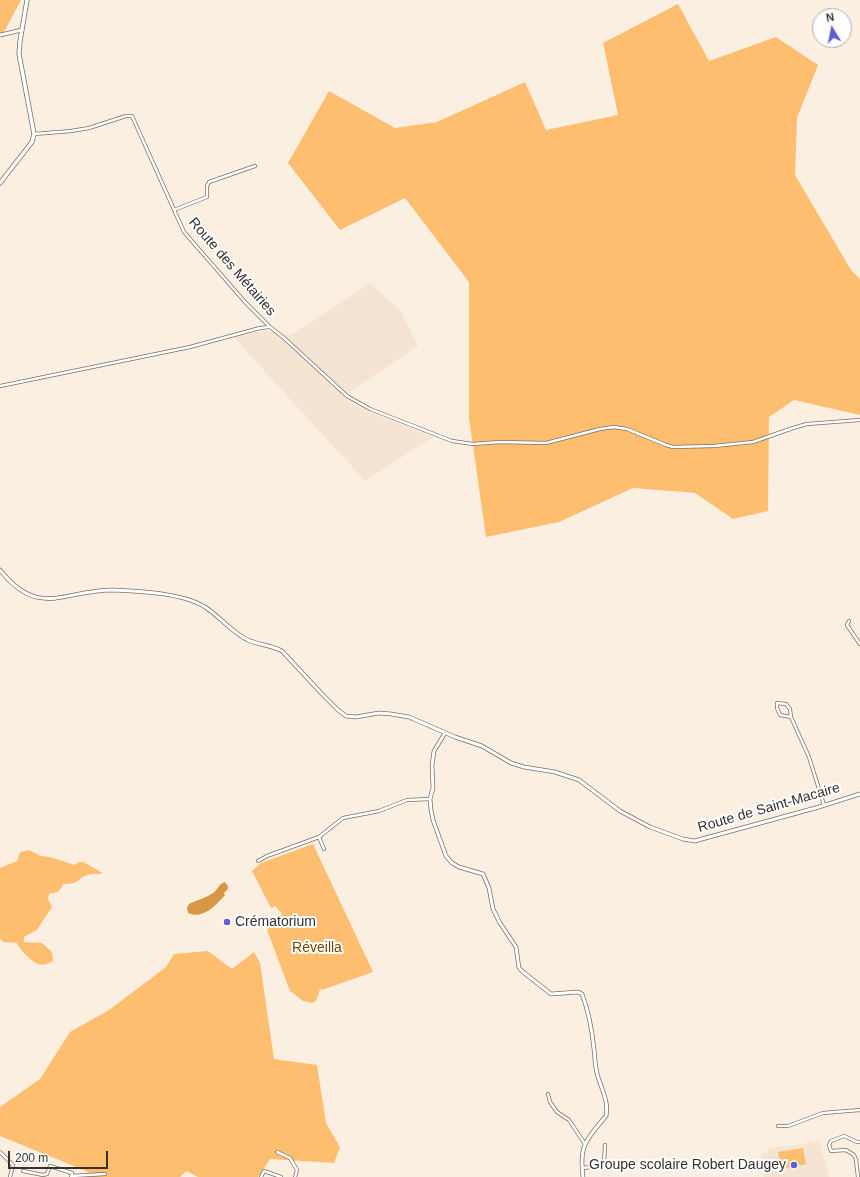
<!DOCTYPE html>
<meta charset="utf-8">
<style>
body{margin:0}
#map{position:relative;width:860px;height:1177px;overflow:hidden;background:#fbefe2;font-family:Helvetica,sans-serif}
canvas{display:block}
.north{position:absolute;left:812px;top:8px;width:40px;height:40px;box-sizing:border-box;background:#fff;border:1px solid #aeadab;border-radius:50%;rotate:350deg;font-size:11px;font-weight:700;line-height:16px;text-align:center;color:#35312c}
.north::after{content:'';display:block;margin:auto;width:14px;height:18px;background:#615dd6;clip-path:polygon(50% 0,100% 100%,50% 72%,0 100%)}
.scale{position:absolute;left:8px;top:1151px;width:100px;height:18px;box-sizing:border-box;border:2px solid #35312c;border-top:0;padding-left:5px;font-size:12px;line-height:14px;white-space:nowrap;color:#35312c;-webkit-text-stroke:3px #fff;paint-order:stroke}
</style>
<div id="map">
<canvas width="860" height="1177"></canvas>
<div class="north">N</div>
<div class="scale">200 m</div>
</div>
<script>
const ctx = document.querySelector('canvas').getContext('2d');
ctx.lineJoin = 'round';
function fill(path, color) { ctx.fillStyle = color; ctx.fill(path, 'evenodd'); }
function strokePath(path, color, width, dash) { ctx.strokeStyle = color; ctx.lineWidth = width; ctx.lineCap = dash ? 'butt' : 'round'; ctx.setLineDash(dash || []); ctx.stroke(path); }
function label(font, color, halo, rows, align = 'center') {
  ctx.font = font + ' Helvetica,sans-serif'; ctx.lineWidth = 4; ctx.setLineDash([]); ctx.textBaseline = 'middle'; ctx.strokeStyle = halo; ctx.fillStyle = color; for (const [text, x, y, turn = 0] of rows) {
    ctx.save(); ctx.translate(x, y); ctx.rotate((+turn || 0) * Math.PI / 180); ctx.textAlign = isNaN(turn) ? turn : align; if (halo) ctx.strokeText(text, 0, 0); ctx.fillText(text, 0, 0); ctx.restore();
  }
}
fill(new Path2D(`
 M 370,283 L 400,310 L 418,346 L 342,397 L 367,411 L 433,437 L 365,481 L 234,338 L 260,331 L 273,331 L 290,336 Z
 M 819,1140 L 829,1177 L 764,1177 L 761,1153 L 768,1153 L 769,1148 L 806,1144 Z`), '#f5e4d1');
fill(new Path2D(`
 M 0,0 L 21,0 L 3,34 L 0,36 Z
 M 678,4 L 709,61 L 776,37 L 818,65 L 797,118 L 795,175 L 851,270 L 860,279 L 860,415 L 794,400 L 769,417 L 768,511 L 733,519 L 695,493 L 633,488 L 559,522 L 486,537 L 469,418 L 469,282 L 405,198 L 340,230 L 288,163 L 329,91 L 395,128 L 437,122 L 525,82 L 546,130 L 618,115 L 603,43 Z
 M 313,844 L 373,972 L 322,990 L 320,989 L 316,1001 L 313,1003 L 303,1001 L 290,991 L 267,930 L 282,914 L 275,906 L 271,908 L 252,871 L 261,863 Z
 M 29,850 L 41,856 L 50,857 L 75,865 L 79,862 L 83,862 L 103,873 C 97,875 92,873 87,875 C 75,880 80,884 64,884 L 58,892 L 49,894 L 48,899 L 52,907 L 37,930 L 24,937 L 24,942 L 42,943 L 52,952 L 53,961 C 42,968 35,964 27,956 C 23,952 19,948 17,943 L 3,942 L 0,939 L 0,868 L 17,861 L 20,852 Z
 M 208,951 L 232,969 L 254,952 L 260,963 L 274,1059 L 317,1065 L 326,1123 L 340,1147 L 334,1163 L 270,1159 L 258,1177 L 198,1177 L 186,1171 L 180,1177 L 93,1177 L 86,1171 L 0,1136 L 0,1107 L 40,1079 L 70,1032 L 109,1010 L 166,967 L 174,954 Z
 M 803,1148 L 806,1164 L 781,1169 L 778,1152 Z`), '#febe6f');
fill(new Path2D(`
 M 225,882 L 228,886 L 228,889 L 224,893 L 225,895 C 216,905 203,920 188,913 L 187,908 L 189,904 C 197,900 206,898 213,893 C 218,890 218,884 225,882 Z`), '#d79744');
const minor = new Path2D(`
 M 34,134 L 71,131 L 89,128 L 126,116 L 132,116 L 184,232 L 245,302 L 270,327 L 283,337 L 347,396 L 370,409 L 452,441 L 473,444 L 500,442 L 546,443 L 600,429 L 614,427 L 627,429 L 666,445 L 673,447 L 714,446 L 753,442 L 793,428 L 807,424 L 860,420
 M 174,210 L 207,197 L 207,186 L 209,182 L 255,166
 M 0,386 L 190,347 L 260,328 L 269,327
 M 849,621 L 847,625 L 860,644
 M 791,717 L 780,715 L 777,708 L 777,703 L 786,704 L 790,709 L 791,717 L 809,757 L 824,805
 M 319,837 L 324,849
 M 258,861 L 267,856 L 319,837 L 343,818 L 379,811 L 407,800 L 430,799
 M 548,1094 L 550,1102 L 557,1112 L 569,1120 L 585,1144
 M 778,1126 L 788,1126 L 823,1113 L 860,1110
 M 0,1152 L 13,1165 L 10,1177
 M 277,1152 L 290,1158 L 297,1170 L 295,1177
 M 582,1168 L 600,1166 L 604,1164 L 605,1145
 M 23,1171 L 43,1175 L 47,1174 L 50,1166 L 72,1173 L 71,1177
 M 71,1176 L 105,1174
 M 261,1177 L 264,1171 L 281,1177
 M 858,1177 L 856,1160 L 854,1155 L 846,1150 L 831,1151 L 829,1145 L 831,1141 L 844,1136 L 857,1142 L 860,1142`);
const tertiary = new Path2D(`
 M 0,35 L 22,30
 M 0,570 C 39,619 63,590 113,590 C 139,591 183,593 205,607 C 219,616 234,634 248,640 C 259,645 271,645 282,651 L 322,694 L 338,710 L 346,716 L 356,717 L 379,713 L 391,714 L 409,717 L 455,737 L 482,746 L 511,763 L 524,767 L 555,772 L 579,780 L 620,811 L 650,827 L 683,839 L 695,841 L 702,839 L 819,807 L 860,794
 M 445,733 L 434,751 L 432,765 L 433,788 L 430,799 L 431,810 L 433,820 L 446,856 L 452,863 L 459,867 L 483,874 L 489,888 L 493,909 L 500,923 L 516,947 L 519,968 L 523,972 L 551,994 L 578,992 L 582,994 C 589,1012 592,1030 594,1049 C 595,1058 595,1068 598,1077 C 602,1090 609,1102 606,1116 C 586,1140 579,1145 583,1177`);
const secondary = new Path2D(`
 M 0,183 L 32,142 L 34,134 L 19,54 L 20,41 L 27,0`);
strokePath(minor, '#796f63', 4);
strokePath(tertiary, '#796f63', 4.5);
strokePath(secondary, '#796f63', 5);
strokePath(minor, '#fff', 2.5);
strokePath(tertiary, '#fff', 3);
strokePath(secondary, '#fff', 3.5);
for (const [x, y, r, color] of [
 [227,922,4,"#615dd6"],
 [794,1165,4,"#615dd6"]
]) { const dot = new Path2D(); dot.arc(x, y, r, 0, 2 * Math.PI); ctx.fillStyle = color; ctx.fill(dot); strokePath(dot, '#fff', 1.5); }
label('14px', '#35312c', '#fff', [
 ["Route des Métairies",232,267,49],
 ["Route de Saint-Macaire",769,808,-16]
]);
label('14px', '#35312c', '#fff', [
 ["Crématorium",235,922],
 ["Groupe scolaire Robert Daugey",786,1165,"right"]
], 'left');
label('14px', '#734805', '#fff', [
 ["Réveilla",317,948]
]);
</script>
